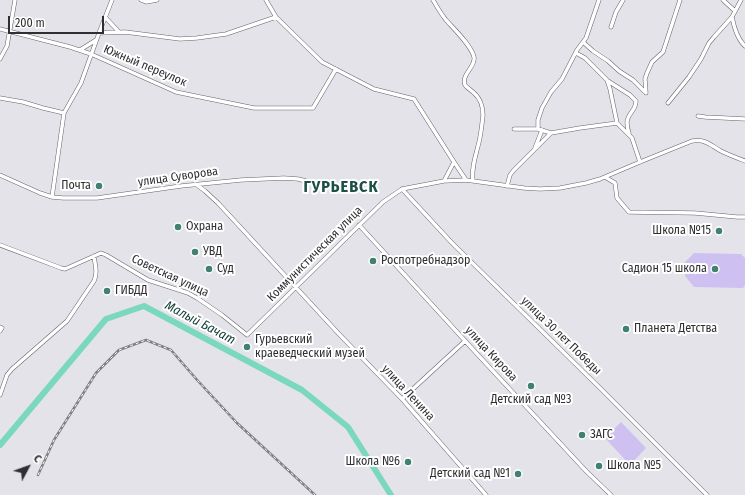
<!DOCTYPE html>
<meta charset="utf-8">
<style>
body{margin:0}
#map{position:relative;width:745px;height:495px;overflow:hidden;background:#e5e3ea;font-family:"Fira Sans Condensed",sans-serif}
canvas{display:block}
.north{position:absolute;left:8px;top:447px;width:40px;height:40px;-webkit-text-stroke:3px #fff;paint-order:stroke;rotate:49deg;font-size:11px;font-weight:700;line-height:16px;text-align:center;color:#2f2e31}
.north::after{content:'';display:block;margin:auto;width:14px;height:18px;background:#2f2e31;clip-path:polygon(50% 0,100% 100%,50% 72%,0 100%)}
.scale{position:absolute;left:8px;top:16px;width:96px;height:18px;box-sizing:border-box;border:2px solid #2f2e31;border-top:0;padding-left:5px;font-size:12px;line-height:14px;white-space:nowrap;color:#2f2e31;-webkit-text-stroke:3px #fff;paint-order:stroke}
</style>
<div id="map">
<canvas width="745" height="495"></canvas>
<div class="north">С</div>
<div class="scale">200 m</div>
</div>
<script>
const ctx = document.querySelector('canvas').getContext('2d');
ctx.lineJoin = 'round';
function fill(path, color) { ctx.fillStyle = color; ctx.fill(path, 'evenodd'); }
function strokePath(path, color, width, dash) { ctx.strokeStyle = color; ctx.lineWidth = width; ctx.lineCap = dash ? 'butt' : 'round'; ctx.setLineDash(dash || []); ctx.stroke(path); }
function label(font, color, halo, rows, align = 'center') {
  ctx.font = font + ' "Fira Sans Condensed",sans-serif'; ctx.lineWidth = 4; ctx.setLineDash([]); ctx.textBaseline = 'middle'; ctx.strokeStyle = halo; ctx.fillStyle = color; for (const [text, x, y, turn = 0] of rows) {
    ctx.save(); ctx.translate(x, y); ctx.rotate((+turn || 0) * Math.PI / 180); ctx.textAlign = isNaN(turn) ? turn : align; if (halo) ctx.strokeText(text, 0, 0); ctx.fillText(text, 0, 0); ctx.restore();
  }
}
fill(new Path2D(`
 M 694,253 L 741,254 L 745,258 L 745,285 L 743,288 L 694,287 L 685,276 L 684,263 Z
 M 621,422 L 646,448 L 630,465 L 605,438 Z`), '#cec0f1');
strokePath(new Path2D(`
 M 0,445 L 106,319 L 144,306 L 302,390 L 348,427 L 391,495`), '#79d8bd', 6);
const minor = new Path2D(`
 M 141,0 L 146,2 L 157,0
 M 266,0 L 276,17 L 322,62 L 374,89 L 414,99 L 454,162 L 444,181
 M 433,0 C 437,7 441,14 446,20 C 454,29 471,45 474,57 C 476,67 461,74 465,85 C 467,88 471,90 474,93 C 480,98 483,107 483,115 C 482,124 481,134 479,142 C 476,155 471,168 473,181
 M 723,0 L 735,11
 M 105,17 L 119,32
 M 732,17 C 734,27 737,39 745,46
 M 611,27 L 616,12 L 623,0
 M 0,29 L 70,47 L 91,54 L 176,92 L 254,108 L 313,108 L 336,69
 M 99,33 L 125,32 L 180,39 L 197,38 L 226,34 L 276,17
 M 583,42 L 593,51 L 608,61 L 619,71 L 633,80 L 645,92
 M 80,50 L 96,40
 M 576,53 L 585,58 L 607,80 L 610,89 L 617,123 L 632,138 L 640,162
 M 0,59 L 7,46 L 15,0
 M 608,81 L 630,95 L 636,101 C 636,114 622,113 629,133
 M 646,93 L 645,79 L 647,73 L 652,62 L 663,52 L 680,0
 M 0,98 L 23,102 L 43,108 L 64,113
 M 668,103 L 689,77 L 701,59 L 709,43 L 714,37 L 732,17 L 741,0
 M 698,116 L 705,117 L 745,119
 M 514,129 L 538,129 L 551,133
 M 538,129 L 538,120 L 542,108 L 551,92 L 562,79 L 577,50 L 586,38 L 599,0
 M 535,148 L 542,130
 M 454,162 L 466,180
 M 0,175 L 40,193 L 52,197 L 63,198 L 97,198 L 181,186 L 241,180 L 284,178 L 298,179 L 306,181
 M 605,177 L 615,183 L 617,198 L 629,212 L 695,213 L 737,217 L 745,217
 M 197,185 L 205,191 L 218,203 L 338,333 L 402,399 L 486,495
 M 507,186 L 510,175 L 513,171 L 551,133 L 580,128 L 617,123
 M 402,189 L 452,243 L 599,387 L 707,495
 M 52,197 L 64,113 L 81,83 L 99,33 L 112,0
 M 359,225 L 479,356 L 586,471 L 611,495
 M 0,245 L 61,268 L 65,269 L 101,253 L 106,255 L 148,280 L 188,293 L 197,298 L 222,315 L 247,335 L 383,202 L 402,189 L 444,181 L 466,180 L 524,188 L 540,189 L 560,188 L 586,183 L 600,179 L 640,162 L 692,141 C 706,139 710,145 721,151 C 729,155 737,158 745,161
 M 0,327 L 2,328 L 0,331
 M 0,395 L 7,375 L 12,369 L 67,321 L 94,281 C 98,272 95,265 94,256
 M 402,399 L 465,341`);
strokePath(minor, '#656369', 4.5);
strokePath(minor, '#fff', 3.5);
const rail = new Path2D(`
 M 38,475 L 54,440 L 96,373 L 119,350 L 146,340 L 171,350 L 198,381 L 237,423 L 315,495`);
strokePath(rail, '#807e83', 2.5);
strokePath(rail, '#fff', 1, [3]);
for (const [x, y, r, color] of [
 [99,186,4,"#41816f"],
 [178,227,4,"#41816f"],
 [719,231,4,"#41816f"],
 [195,252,4,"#41816f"],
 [373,261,4,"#41816f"],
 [209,269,4,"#41816f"],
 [715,269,4,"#41816f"],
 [107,291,4,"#41816f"],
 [626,329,4,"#41816f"],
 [247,347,4,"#41816f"],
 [531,386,4,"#41816f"],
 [582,435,4,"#41816f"],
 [408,462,4,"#41816f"],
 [599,466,4,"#41816f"],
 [518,474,4,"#41816f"]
]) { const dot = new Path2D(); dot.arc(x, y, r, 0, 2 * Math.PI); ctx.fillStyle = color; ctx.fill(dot); strokePath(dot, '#fff', 1.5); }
label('12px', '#2f2e31', '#fff', [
 ["Южный переулок",145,66,23],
 ["улица Суворова",178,177,-8],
 ["Коммунистическая улица",315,254,-45],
 ["Советская улица",170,276,25],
 ["улица 30 лет Победы",561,336,44],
 ["улица Кирова",491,354,47],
 ["улица Ленина",408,393,47]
]);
label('12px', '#2f2e31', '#fff', [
 ["Почта",91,186,"right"],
 ["Охрана",186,227],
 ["Школа №15",711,231,"right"],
 ["УВД",203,252],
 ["Роспотребнадзор",381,261],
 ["Суд",217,269],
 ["Садион 15 школа",707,269,"right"],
 ["ГИБДД",115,291],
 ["Планета Детства",634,329],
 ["Гурьевский",255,340],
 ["краеведческий музей",255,354],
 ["Детский сад №3",531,400,"center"],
 ["ЗАГС",590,435],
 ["Школа №6",400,462,"right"],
 ["Школа №5",607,466],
 ["Детский сад №1",510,474,"right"]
], 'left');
label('italic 13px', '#113d32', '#fff', [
 ["Малый Бачат",200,323,28]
]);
ctx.letterSpacing = '1px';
label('bold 16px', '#1c5043', '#fff', [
 ["ГУРЬЕВСК",341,188]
]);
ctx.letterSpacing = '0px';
</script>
